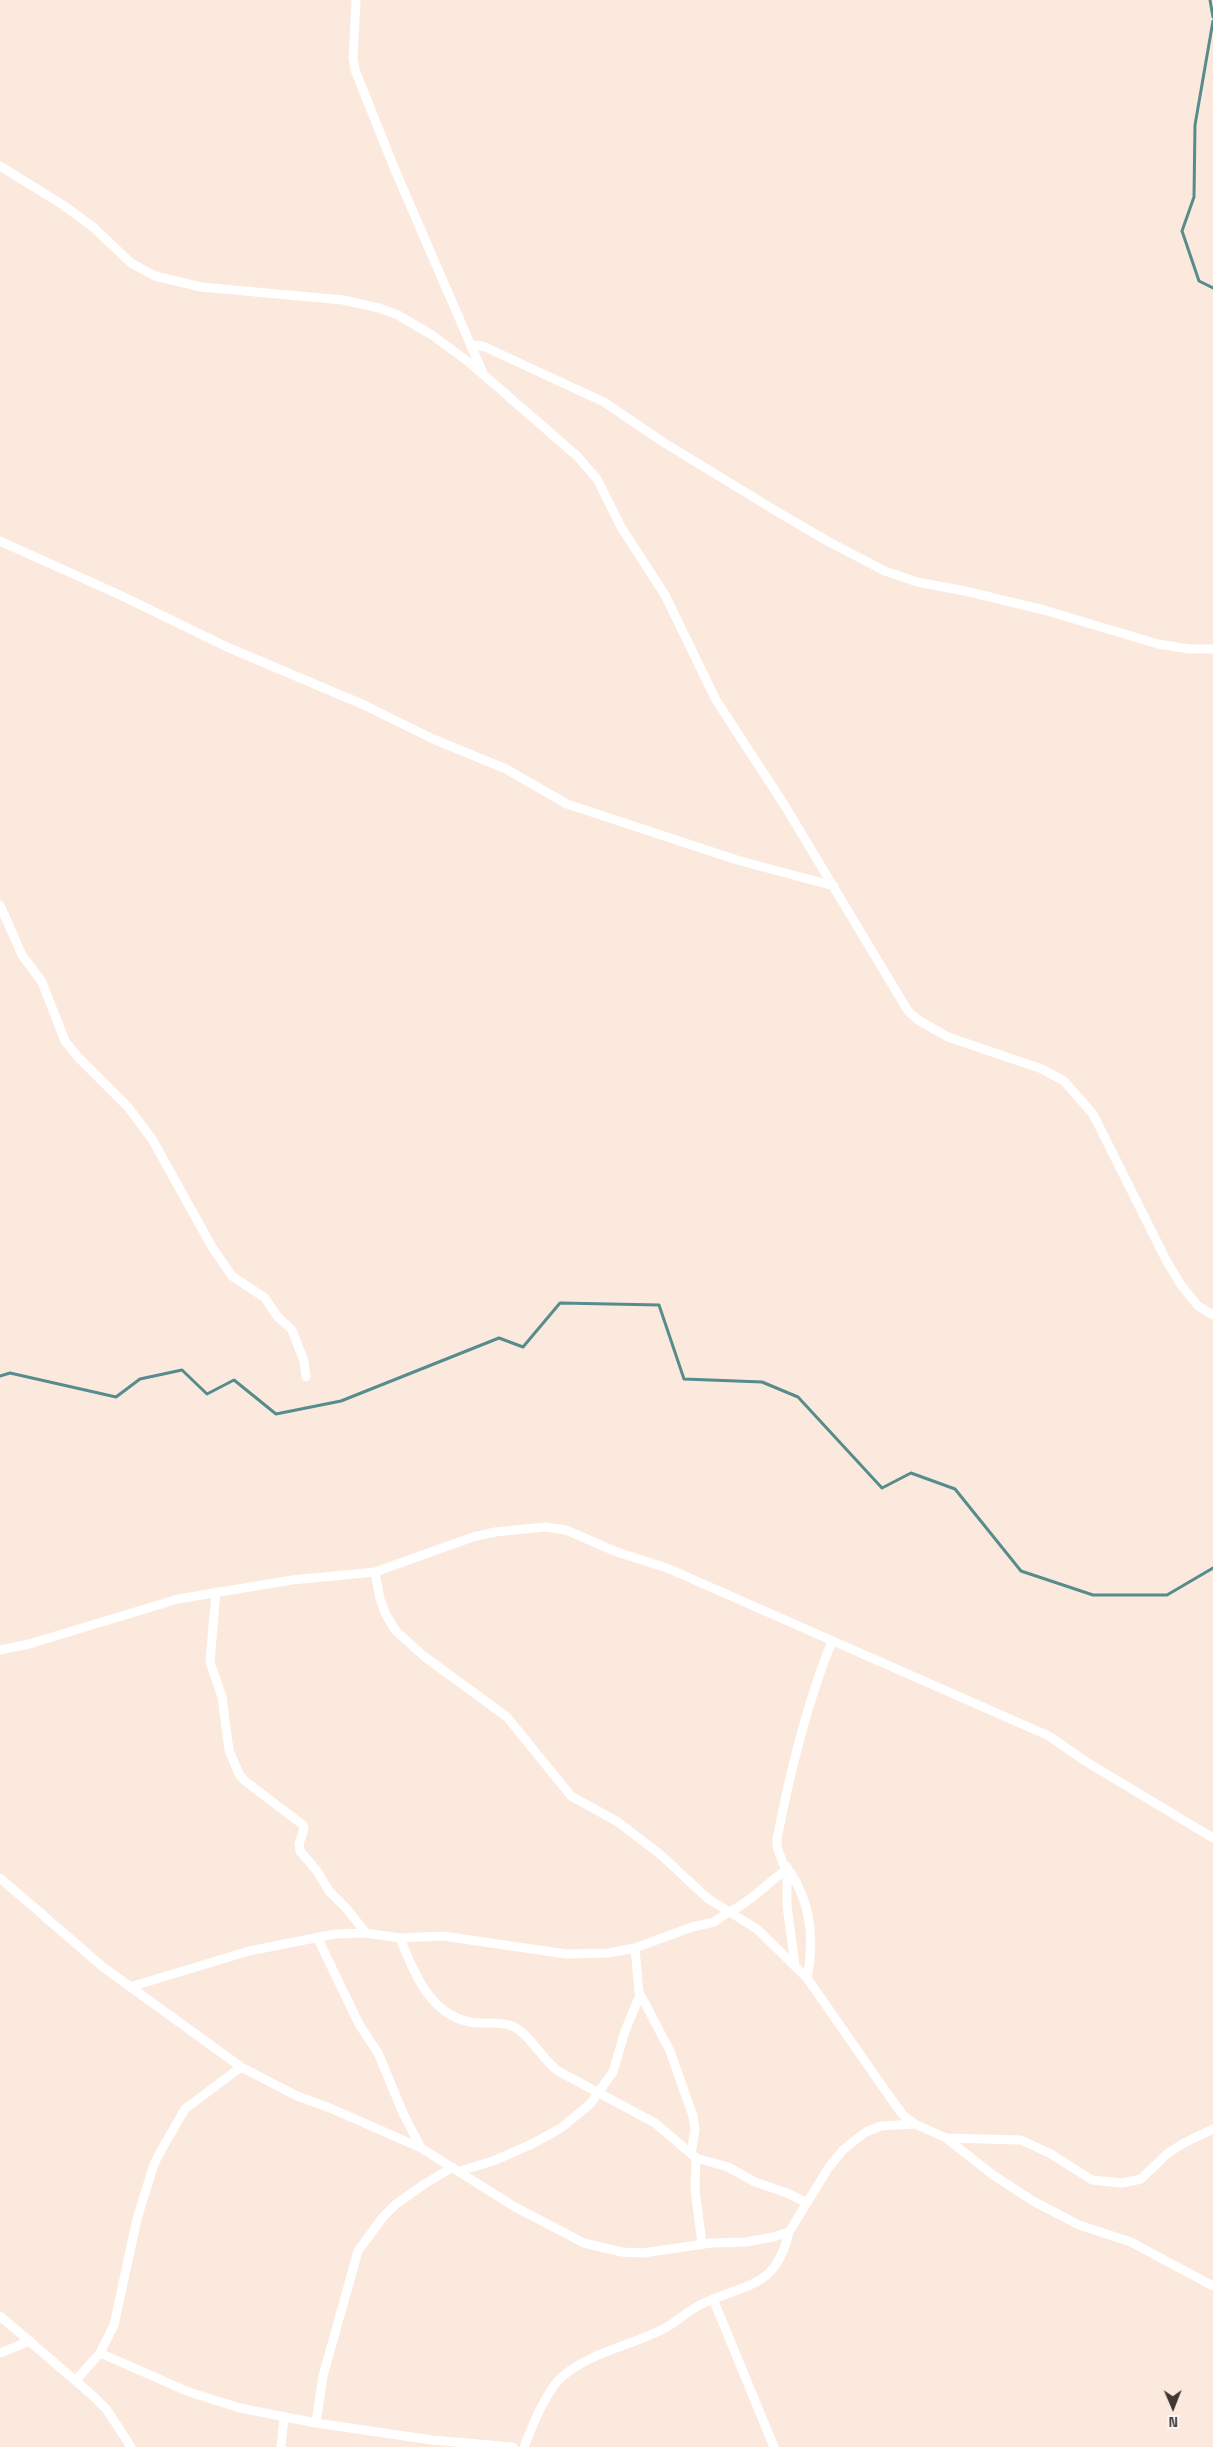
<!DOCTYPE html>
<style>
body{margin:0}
#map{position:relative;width:1213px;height:2447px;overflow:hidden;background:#fbe9dd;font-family:"Space Grotesk",sans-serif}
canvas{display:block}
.north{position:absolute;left:1148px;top:2382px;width:50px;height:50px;-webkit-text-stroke:4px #fdf9f7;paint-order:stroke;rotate:179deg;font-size:14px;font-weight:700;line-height:20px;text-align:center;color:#3f3834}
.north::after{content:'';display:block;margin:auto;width:18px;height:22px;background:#3f3834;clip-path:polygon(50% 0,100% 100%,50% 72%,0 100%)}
</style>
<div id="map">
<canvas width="1213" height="2447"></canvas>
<div class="north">N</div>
</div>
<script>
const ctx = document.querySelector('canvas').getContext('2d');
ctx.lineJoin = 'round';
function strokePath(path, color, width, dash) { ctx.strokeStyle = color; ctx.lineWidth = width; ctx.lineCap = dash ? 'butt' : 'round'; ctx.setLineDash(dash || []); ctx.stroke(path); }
strokePath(new Path2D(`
 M 1210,0 L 1213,17
 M 1213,21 L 1195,125 L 1194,197 L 1182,231 L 1199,281 L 1213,288
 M 0,1376 L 10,1373 L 116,1397 L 140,1379 L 182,1370 L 207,1394 L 234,1380 L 276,1414 L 341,1401 L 499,1338 L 523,1347 L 560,1303 L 659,1305 L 684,1379 L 762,1382 L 798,1397 L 882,1488 L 911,1473 L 955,1489 L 1021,1571 L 1093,1595 L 1167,1595 L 1213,1568`), '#578c8d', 3);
strokePath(new Path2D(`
 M 356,0 L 353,58 L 355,70 L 395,170 L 482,371
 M 0,166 L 63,205 L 93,227 L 131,263 L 155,276 L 201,287 L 343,300 L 379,308 L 398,315 L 432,335 L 470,363 L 577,456 L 597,479 L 621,527 L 665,595 L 716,700 L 785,806 L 908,1011 L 918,1020 L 948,1037 L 1042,1069 L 1064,1081 L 1093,1114 L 1166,1260 L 1181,1285 L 1198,1306 L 1213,1315
 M 471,347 L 476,345 L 485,347 L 604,402 L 663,442 L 776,511 L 829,542 L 885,571 L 917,582 L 965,591 L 1044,610 L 1158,644 L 1189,649 L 1213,649
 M 0,541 L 122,596 L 227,647 L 364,705 L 433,739 L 506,769 L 567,804 L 737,860 L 834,886
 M 0,905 L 22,955 L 42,982 L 65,1041 L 78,1057 L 128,1107 L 152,1139 L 212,1247 L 232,1276 L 265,1298 L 277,1316 L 292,1330 L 304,1361 L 306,1377
 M 375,1572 L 380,1599 L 386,1615 L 396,1631 L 425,1657 L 507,1717 L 571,1796 L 618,1822 L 661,1855 L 707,1898 L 757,1929 L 807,1978 L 892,2100 L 903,2115 L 915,2124
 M 216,1592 L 210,1662 L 222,1697 L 229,1750 L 239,1774 L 245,1781 L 303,1825 L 304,1829 L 299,1844 L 300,1851 L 317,1871 L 329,1891 L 347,1909 L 366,1933
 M 0,1650 L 29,1644 L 178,1599 L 292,1580 L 375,1572 L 473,1537 L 495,1532 L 545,1527 L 566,1530 L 617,1552 L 667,1568 L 1049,1736 L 1085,1761 L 1213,1838
 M 786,1866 C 810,1899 815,1938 807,1978
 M 0,1878 L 103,1967 L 241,2067 L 297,2096 L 330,2108 L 421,2148 L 515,2207 L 584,2243 L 622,2252 L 643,2253 L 711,2243 L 746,2242 L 773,2237 L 789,2232 L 829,2167 L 843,2150 L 854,2141 L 866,2132 L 881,2126 L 915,2124 L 946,2138 L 993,2175 L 1033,2201 L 1079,2225 L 1131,2242 L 1213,2286
 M 731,1911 C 752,1901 767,1883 786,1870
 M 317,1937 L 359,2024 L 378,2053 L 403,2113 L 421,2148
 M 400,1938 C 413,1971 430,2015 470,2022 C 484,2025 499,2020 512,2026 C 529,2033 542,2059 558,2071 L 655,2123 L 696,2158 L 728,2167 L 755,2182 L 787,2193 L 807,2203
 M 635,1948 L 639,1992 L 670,2051 L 693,2116 L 695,2129 L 691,2154
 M 795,1965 L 787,1906 L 787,1874 L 777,1847 L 777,1839 C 790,1772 806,1705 832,1641
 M 130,1987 L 249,1951 L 335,1934 L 366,1933 L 400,1938 L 443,1936 L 566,1954 L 609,1953 L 635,1948 L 692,1927 L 714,1922 L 730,1911
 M 946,2138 L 1021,2140 L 1051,2154 L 1092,2180 L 1122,2183 L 1141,2179 L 1168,2153 L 1184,2143 L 1213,2129
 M 696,2158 L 695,2189 L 702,2244
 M 460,2171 L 493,2161 L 532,2144 L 561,2128 L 590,2104 L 613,2072 L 625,2031 L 640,1995
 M 713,2299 L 774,2447
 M 0,2316 L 91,2394 L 107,2410 L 131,2447
 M 0,2353 L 30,2341
 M 100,2353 L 189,2392 L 240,2408 L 316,2423 L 432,2440 L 513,2447
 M 76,2380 L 100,2353 L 114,2325 L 137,2219 L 154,2164 L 163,2147 L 185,2109 L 241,2067
 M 316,2423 L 323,2376 L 358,2251 L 383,2217 L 395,2205 L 423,2185 L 453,2167
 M 281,2447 L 284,2417
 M 524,2447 C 532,2426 547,2388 564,2375 C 594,2351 634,2345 667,2327 C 679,2320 689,2310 702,2304 C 746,2283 776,2289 789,2232`), '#fff', 9);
</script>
